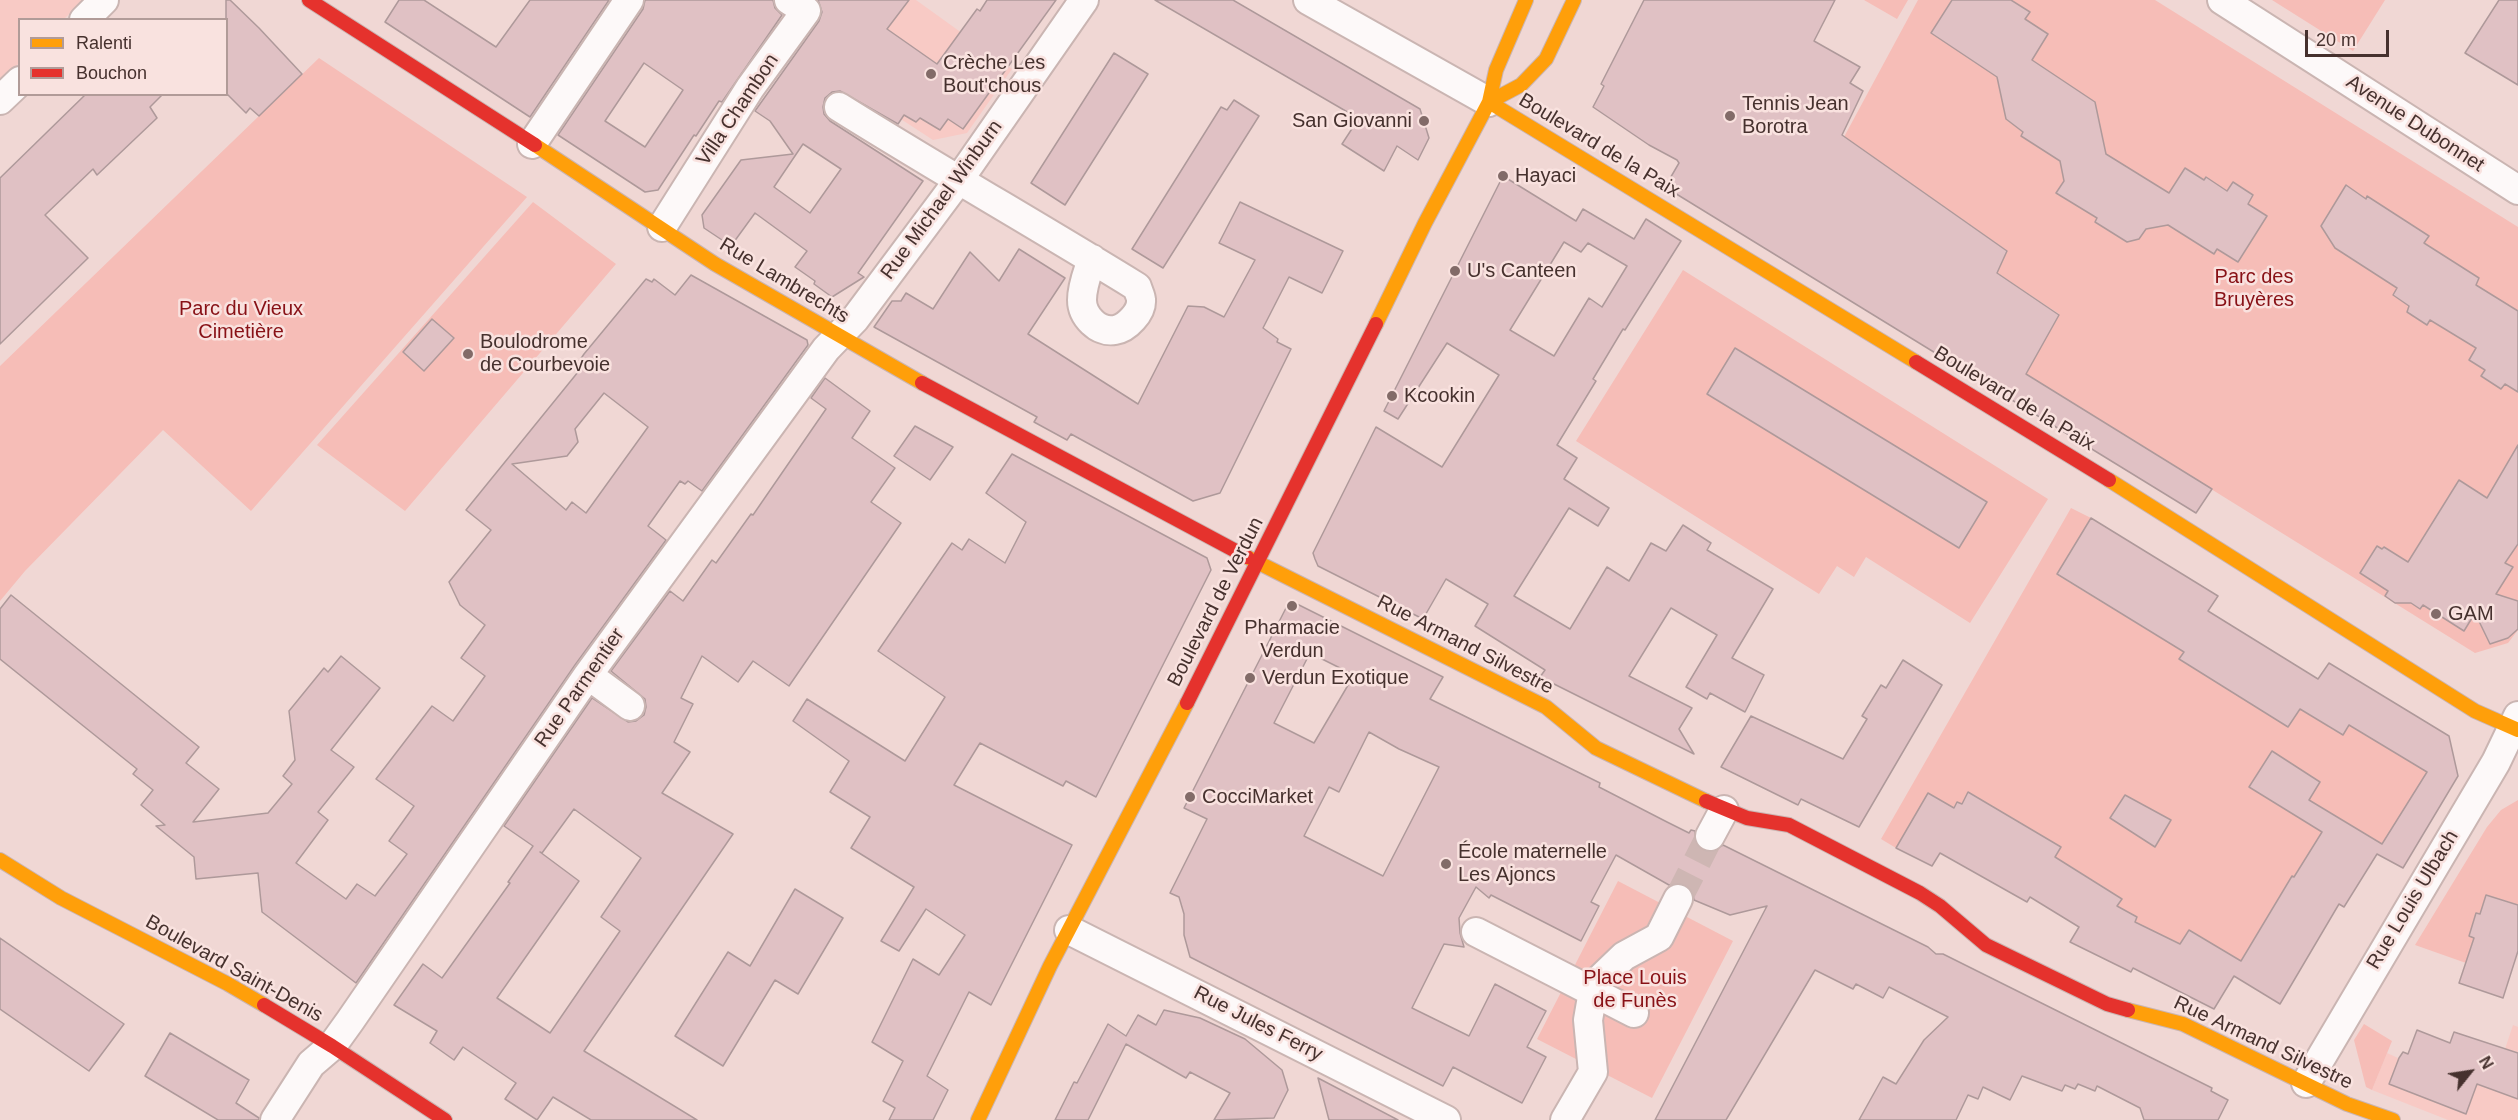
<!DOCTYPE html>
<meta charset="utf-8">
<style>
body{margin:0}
#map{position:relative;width:2518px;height:1120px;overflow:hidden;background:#f0d7d4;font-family:Helvetica,sans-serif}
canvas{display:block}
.legend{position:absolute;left:18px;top:18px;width:210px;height:78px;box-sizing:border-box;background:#f9e2df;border:2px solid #b19b98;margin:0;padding:8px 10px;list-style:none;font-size:18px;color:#46312e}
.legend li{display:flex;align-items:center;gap:12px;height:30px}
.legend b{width:30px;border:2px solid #b19b98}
.north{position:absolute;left:2440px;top:1042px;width:60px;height:60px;-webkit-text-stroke:4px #f9e2df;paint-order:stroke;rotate:60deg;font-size:16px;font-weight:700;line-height:24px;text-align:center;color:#46312e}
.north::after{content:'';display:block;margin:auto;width:21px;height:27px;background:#46312e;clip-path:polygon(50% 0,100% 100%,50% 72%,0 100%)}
.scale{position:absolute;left:2305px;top:30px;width:84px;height:27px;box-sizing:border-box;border:3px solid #46312e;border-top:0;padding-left:8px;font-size:18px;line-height:21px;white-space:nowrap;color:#46312e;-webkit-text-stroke:4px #f9e2df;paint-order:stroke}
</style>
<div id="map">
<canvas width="2518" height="1120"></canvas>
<ul class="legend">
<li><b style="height:8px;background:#ff9f0a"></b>Ralenti</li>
<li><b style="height:8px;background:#e5322d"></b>Bouchon</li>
</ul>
<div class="north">N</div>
<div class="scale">20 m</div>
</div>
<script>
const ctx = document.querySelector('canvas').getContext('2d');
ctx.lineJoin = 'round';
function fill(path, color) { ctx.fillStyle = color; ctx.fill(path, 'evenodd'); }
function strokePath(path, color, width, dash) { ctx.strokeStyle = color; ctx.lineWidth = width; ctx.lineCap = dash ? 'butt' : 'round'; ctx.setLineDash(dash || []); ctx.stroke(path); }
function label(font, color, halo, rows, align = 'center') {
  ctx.font = font + ' Helvetica,sans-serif'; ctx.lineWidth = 5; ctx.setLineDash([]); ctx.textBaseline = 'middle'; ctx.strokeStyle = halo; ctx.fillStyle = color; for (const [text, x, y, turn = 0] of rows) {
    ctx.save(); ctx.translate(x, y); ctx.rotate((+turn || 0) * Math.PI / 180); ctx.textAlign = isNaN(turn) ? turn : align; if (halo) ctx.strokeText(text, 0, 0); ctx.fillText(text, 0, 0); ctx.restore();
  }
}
fill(new Path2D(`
 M 0,0 L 84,0 L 64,19 L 20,20 L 19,63 L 0,82 Z
 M 909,0 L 916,0 L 1012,69 L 967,133 L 933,140 L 847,84 Z
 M 2513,1025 L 2518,1027 L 2518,1120 L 2448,1120 L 2372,1090 L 2387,1053 L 2400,1059 L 2403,1052 L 2408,1053 L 2417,1030 L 2450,1043 L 2454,1032 L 2505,1049 Z`), '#f8cac5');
fill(new Path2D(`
 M 1864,0 L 1908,0 L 1897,19 Z
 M 1918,0 L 2155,0 L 2518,227 L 2518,630 L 2508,643 L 2475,653 L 2026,374 L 2059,314 L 1997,273 L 2006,250 L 1844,137 Z
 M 2272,0 L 2385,0 L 2353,51 Z
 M 319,58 L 527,197 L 251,511 L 163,430 L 25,571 L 0,601 L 0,366 Z
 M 533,202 L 616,264 L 405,511 L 317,445 Z
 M 1683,270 L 2048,499 L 1970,623 L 1866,557 L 1854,577 L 1837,566 L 1819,594 L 1576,441 Z
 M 2071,508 L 2091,518 L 2057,575 L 2184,652 L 2179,659 L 2288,727 L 2306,699 L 2335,716 L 2328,727 L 2342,735 L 2349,725 L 2427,772 L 2382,844 L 2333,815 L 2294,877 L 2292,876 L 2241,961 L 2189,930 L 2175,951 L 2156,932 L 2135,922 L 2137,917 L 2097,899 L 2104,887 L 2055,857 L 2061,847 L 1968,793 L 1962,804 L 1957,802 L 1954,808 L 1928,793 L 1896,848 L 1881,839 Z
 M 2518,800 L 2518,910 L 2510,902 L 2486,895 L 2480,914 L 2476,913 L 2469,936 L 2474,938 L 2466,963 L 2415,945 L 2487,827 L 2501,810 Z
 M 1618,881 L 1733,941 L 1652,1098 L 1537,1039 Z
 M 2364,1024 L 2392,1041 L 2372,1090 L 2366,1087 L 2354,1040 Z`), '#f6bdb7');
const building = new Path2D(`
 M 226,0 L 230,0 L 259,28 L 302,74 L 259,116 L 250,108 L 246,113 L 226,93 Z
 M 399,0 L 424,0 L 496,47 L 530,0 L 609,0 L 530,117 L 385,22 Z
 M 645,0 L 773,0 L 775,8 L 782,15 L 722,102 L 719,101 L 696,136 L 694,135 L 658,190 L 645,192 L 558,135 L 643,9 ZM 644,63 L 683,90 L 645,147 L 605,121 Z
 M 818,0 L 909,0 L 887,29 L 937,64 L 977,9 L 980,11 L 987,0 L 1056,0 L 963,129 L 948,119 L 940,130 L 920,118 L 916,122 L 904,115 L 898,124 L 840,91 L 832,92 L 825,98 L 823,107 L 824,114 L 830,121 L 923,181 L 858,273 L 864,277 L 832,297 L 814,284 L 815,281 L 795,267 L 807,251 L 755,213 L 731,246 L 704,228 L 702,215 L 741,160 L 793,154 L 770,121 L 755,111 L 819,21 L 822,12 ZM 803,144 L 841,169 L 810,213 L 774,187 Z
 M 1155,0 L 1233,0 L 1420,109 L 1429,138 L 1418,160 L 1397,146 L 1384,171 L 1342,144 L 1357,121 L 1356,117 Z
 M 1644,0 L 1835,0 L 1814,41 L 1860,67 L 1850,83 L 1863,91 L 1842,135 L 2007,251 L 1997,273 L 2059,315 L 2026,374 L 2212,489 L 2196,513 L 1665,187 L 1679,163 L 1677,160 L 1649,145 L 1593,107 L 1604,86 L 1601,84 Z
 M 1952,0 L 2011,0 L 2030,12 L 2025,19 L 2048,34 L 2032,60 L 2095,102 L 2106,154 L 2169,193 L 2185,168 L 2204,180 L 2206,177 L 2227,191 L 2233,182 L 2253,195 L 2248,204 L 2267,216 L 2238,262 L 2217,249 L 2214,254 L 2168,225 L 2146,229 L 2139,239 L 2127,242 L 2095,222 L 2097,218 L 2056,193 L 2064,181 L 2060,161 L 2021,136 L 2023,132 L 2006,119 L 1997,77 L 1931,33 Z
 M 2499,0 L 2518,0 L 2518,85 L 2465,53 Z
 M 1114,53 L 1148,74 L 1065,205 L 1031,183 Z
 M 86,94 L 163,94 L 150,107 L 157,118 L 97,175 L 93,169 L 45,215 L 88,258 L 0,344 L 0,178 Z
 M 1234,100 L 1259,116 L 1163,268 L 1132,249 L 1221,107 L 1227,110 Z
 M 1503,176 L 1576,221 L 1583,209 L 1634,239 L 1646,219 L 1681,241 L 1625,330 L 1623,329 L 1593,379 L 1596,381 L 1557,445 L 1577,458 L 1564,479 L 1609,508 L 1598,526 L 1569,508 L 1514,596 L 1570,629 L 1607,567 L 1629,581 L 1651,543 L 1666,551 L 1683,525 L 1711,543 L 1707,550 L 1773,589 L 1732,658 L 1764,675 L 1745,712 L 1710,693 L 1707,699 L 1686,687 L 1717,635 L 1671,608 L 1629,676 L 1692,708 L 1679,729 L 1694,754 L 1540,677 L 1545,670 L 1475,626 L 1488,604 L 1446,579 L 1423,619 L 1318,566 L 1315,559 L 1313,553 L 1376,427 L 1442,467 L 1499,375 L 1447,343 L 1398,419 L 1384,411 ZM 1564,242 L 1581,252 L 1588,243 L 1627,266 L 1602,307 L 1589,298 L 1554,356 L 1510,330 Z
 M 2346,185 L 2366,199 L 2367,196 L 2429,236 L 2424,243 L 2479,278 L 2476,285 L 2518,311 L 2518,392 L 2505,384 L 2501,389 L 2481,376 L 2485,370 L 2469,360 L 2476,348 L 2430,320 L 2427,325 L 2407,312 L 2409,306 L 2393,295 L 2397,288 L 2335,248 L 2321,226 Z
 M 1240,202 L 1343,251 L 1322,293 L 1289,277 L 1263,328 L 1278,339 L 1277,342 L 1291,349 L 1220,493 L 1193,501 L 1071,434 L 1067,440 L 1034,422 L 1037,417 L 874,327 L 892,301 L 901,301 L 906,293 L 933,309 L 970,252 L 999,281 L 1019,249 L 1065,278 L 1028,334 L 1138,404 L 1188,306 L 1204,307 L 1224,317 L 1255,260 L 1219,243 Z
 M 691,275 L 807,340 L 808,345 L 702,491 L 688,481 L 685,484 L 680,481 L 648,526 L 666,540 L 575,665 L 356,983 L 262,912 L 258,873 L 196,879 L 194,857 L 156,826 L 165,825 L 141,805 L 153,790 L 133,774 L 137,769 L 0,659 L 0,609 L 11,595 L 199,747 L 186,763 L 219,789 L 193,822 L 268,813 L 292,784 L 283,776 L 295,760 L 289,711 L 324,668 L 328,672 L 341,656 L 380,688 L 331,750 L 354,767 L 318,812 L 328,820 L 296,863 L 346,899 L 357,884 L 375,896 L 407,854 L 389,841 L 414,806 L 376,779 L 432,706 L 453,721 L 485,676 L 461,658 L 485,625 L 460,605 L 449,582 L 491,530 L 466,510 L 578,372 L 574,369 L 584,354 L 646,279 L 652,282 L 654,279 L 675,295 ZM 604,393 L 648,427 L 586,513 L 572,502 L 566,510 L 512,464 L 567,456 L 578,442 L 575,429 Z
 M 432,319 L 454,338 L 424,371 L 403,352 Z
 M 1735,348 L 1987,502 L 1959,548 L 1707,394 Z
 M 825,378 L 870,411 L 852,438 L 895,468 L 871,502 L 901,523 L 789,686 L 753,661 L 738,682 L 702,656 L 681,698 L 693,704 L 674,742 L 690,752 L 662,793 L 733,834 L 584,1051 L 697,1120 L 591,1120 L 553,1097 L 537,1120 L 505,1099 L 516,1083 L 463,1047 L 454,1060 L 430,1043 L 437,1031 L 394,1005 L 423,964 L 442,978 L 510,883 L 508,882 L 533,846 L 504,826 L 592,698 L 628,722 L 636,721 L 644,715 L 646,707 L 645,699 L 611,671 L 670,591 L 683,601 L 712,560 L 716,563 L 751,514 L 753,515 L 826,409 L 811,398 ZM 574,809 L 641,858 L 601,917 L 620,931 L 550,1033 L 497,998 L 579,881 L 540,852 L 542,853 Z
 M 915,426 L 953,447 L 930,480 L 894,456 Z
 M 2518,445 L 2518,544 L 2505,563 L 2513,567 L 2496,594 L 2518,601 L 2518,629 L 2508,638 L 2490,644 L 2475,613 L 2464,631 L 2423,605 L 2420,609 L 2411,603 L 2395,603 L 2385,596 L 2388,591 L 2360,573 L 2377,546 L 2382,549 L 2384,547 L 2408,562 L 2459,480 L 2487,498 Z
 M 1012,454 L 1207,558 L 1211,570 L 1096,797 L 1066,781 L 1063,786 L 980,743 L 954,785 L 1072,845 L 991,1005 L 969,992 L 927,1076 L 948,1090 L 933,1120 L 889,1120 L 895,1108 L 883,1101 L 903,1061 L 872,1042 L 913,959 L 939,975 L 965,935 L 926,909 L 899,951 L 881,941 L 914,887 L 851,848 L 870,817 L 830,792 L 849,761 L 793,721 L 807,699 L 905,761 L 945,697 L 878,651 L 952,543 L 962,550 L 969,539 L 1005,563 L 1026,522 L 986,493 Z
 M 2091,518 L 2218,596 L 2208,611 L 2318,679 L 2329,663 L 2449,736 L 2458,776 L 2403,868 L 2377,854 L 2344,907 L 2339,904 L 2280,1004 L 2234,976 L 2214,1009 L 2133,968 L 2131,972 L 2070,942 L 2079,927 L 2030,897 L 2027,902 L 1940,853 L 1932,866 L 1896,848 L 1928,793 L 1954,808 L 1957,802 L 1962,804 L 1968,792 L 2061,847 L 2055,857 L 2122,899 L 2117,906 L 2137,917 L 2135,922 L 2180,944 L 2189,930 L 2241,961 L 2292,876 L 2294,877 L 2322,832 L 2249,787 L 2272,751 L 2320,782 L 2309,800 L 2382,844 L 2427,772 L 2349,725 L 2343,735 L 2300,709 L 2288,727 L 2179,659 L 2184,652 L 2057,574 Z
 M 1297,604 L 1443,677 L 1430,699 L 1600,783 L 1599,787 L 1667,822 L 1689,833 L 1691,830 L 1695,831 L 1696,844 L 1703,851 L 1711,852 L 1723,845 L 1928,947 L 1936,954 L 1943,954 L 2212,1088 L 2211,1091 L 2228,1100 L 2218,1120 L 2144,1120 L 2140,1108 L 2097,1086 L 2095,1091 L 2078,1084 L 2075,1089 L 2065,1085 L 2062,1091 L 2022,1076 L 2010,1100 L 1983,1087 L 1978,1099 L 1968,1095 L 1956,1120 L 1859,1120 L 1883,1077 L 1896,1084 L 1924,1040 L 1948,1017 L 1889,987 L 1883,998 L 1856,984 L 1853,989 L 1815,970 L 1726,1120 L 1655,1120 L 1767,906 L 1730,915 L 1694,900 L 1692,890 L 1686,885 L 1678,883 L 1669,885 L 1616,855 L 1591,902 L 1599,906 L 1581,941 L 1491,895 L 1489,898 L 1476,887 L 1459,918 L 1460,933 L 1464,947 L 1444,944 L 1412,1008 L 1469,1036 L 1495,984 L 1546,1011 L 1527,1047 L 1546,1057 L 1522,1103 L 1453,1067 L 1443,1086 L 1190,957 L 1184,935 L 1184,914 L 1179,897 L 1170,893 L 1207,819 L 1184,808 L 1286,608 ZM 1310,653 L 1354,675 L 1314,743 L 1274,723 ZM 1369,732 L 1399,749 L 1439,767 L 1383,876 L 1304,836 L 1329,787 L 1339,792 Z
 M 1903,660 L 1942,685 L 1859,827 L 1801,799 L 1798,805 L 1721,767 L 1751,716 L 1843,759 L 1867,719 L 1862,716 L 1881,685 L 1886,688 Z
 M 2125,795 L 2171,820 L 2155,847 L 2110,818 Z
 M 795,889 L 843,918 L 798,994 L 775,980 L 723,1066 L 675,1036 L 728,952 L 750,966 Z
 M 2486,895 L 2518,905 L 2518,951 L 2503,998 L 2459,983 L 2474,938 L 2469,936 L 2476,913 L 2480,914 Z
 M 0,938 L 124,1024 L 89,1071 L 0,1009 Z
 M 1164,1010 L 1200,1018 L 1245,1039 L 1282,1070 L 1288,1090 L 1274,1118 L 1214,1120 L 1230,1093 L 1190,1072 L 1186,1078 L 1126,1044 L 1088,1120 L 1055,1120 L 1074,1082 L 1077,1083 L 1108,1024 L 1126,1036 L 1138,1015 L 1156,1025 Z
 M 2417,1030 L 2450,1043 L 2454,1032 L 2518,1053 L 2518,1099 L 2477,1084 L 2466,1114 L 2389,1084 L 2399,1058 L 2403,1052 L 2408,1054 Z
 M 170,1033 L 249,1080 L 236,1103 L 259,1118 L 259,1120 L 218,1120 L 145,1076 Z
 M 1318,1078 L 1398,1120 L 1329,1120 Z`);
fill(building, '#e0c1c4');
strokePath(building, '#ae999a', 1.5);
strokePath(new Path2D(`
 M 1678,899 L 1710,836`), '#ceb6b3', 28, [28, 14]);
const street = new Path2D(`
 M 1308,0 L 1489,102
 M 2222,0 L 2518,190
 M 84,20 L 104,0
 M 0,100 L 20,81
 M 839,107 C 938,169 1038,226 1137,287 C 1138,291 1141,296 1141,300 C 1142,312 1127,328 1115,330 C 1098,333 1082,316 1082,300 C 1082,285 1088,272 1092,259
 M 532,144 L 629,0
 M 662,227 L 750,88 L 806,11 L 789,0
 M 588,675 L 630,706
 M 1710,836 L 1724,810
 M 1069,930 L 1446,1120
 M 1476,932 L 1634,1013
 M 2306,1083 L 2496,762 L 2518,716
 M 275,1120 L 311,1064 L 332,1046 L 350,1021 L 588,675 L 826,349 L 855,319 L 958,181 L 1084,0
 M 1565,1120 L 1593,1072 L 1588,1020 L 1593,991 L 1599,980 L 1624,956 L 1659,937 L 1678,899`);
const slow = new Path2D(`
 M 1489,102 L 1916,362
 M 1489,102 L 1521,85 L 1546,59 L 1574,0
 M 535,145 L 715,264 L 922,383
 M 1376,324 L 1425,223 L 1489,102 L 1496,70 L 1526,0
 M 2109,480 L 2475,711 L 2518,730
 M 1247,557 L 1546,707 L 1596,748 L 1706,801
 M 0,860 L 61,898 L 228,984 L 264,1005
 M 2128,1010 L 2183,1024 L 2347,1104 L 2393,1120
 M 978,1120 L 1050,966 L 1187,703`);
const jam = new Path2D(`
 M 309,0 L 535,145
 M 1916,362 L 2109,480
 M 922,383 L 1247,557
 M 1187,703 L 1376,324
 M 1706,801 L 1747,818 L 1789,825 L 1920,893 L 1940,906 L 1986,945 L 2107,1004 L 2128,1010
 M 264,1005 L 332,1046 L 445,1120`);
strokePath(street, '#cab5b2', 32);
strokePath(slow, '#cab5b2', 16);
strokePath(jam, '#cab5b2', 16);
strokePath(street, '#fdf9f9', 28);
strokePath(slow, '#ff9f0a', 14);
strokePath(jam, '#e5322d', 14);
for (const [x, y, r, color] of [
 [931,74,6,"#826b68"],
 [1730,116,6,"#826b68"],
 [1424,121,6,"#826b68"],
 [1503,176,6,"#826b68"],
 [1455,271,6,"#826b68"],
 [468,354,6,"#826b68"],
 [1392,396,6,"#826b68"],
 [1292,606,6,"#826b68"],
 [2436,614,6,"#826b68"],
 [1250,678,6,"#826b68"],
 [1190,797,6,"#826b68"],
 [1446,864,6,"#826b68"]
]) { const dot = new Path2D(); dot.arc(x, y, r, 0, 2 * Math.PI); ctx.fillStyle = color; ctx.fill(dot); strokePath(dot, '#f9e2df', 2); }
label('20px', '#46312e', '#f9e2df', [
 ["Crèche Les",943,63],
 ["Bout'chous",943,86],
 ["Tennis Jean",1742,104],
 ["Borotra",1742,127],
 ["San Giovanni",1412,121,"right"],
 ["Hayaci",1515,176],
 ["U's Canteen",1467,271],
 ["Boulodrome",480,342],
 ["de Courbevoie",480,365],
 ["Kcookin",1404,396],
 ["GAM",2448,614],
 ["Pharmacie",1292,628,"center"],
 ["Verdun",1292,651,"center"],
 ["Verdun Exotique",1262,678],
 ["CocciMarket",1202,797],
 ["École maternelle",1458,852],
 ["Les Ajoncs",1458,875]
], 'left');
label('20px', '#46312e', '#f9e2df', [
 ["Villa Chambon",738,110,-56],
 ["Avenue Dubonnet",2415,124,33],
 ["Boulevard de la Paix",1599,146,31],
 ["Rue Michael Winburn",942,200,-54],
 ["Rue Lambrechts",784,281,31],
 ["Boulevard de la Paix",2014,399,31],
 ["Boulevard de Verdun",1216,602,-63],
 ["Rue Armand Silvestre",1465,645,27],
 ["Rue Parmentier",580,688,-55],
 ["Rue Louis Ulbach",2413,900,-59],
 ["Boulevard Saint-Denis",234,969,29],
 ["Rue Jules Ferry",1258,1024,27],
 ["Rue Armand Silvestre",2263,1043,25]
]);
label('20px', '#881116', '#f9e2df', [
 ["Parc des",2254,277],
 ["Bruyères",2254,300],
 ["Parc du Vieux",241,309],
 ["Cimetière",241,332],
 ["Place Louis",1635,978],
 ["de Funès",1635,1001]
]);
</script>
